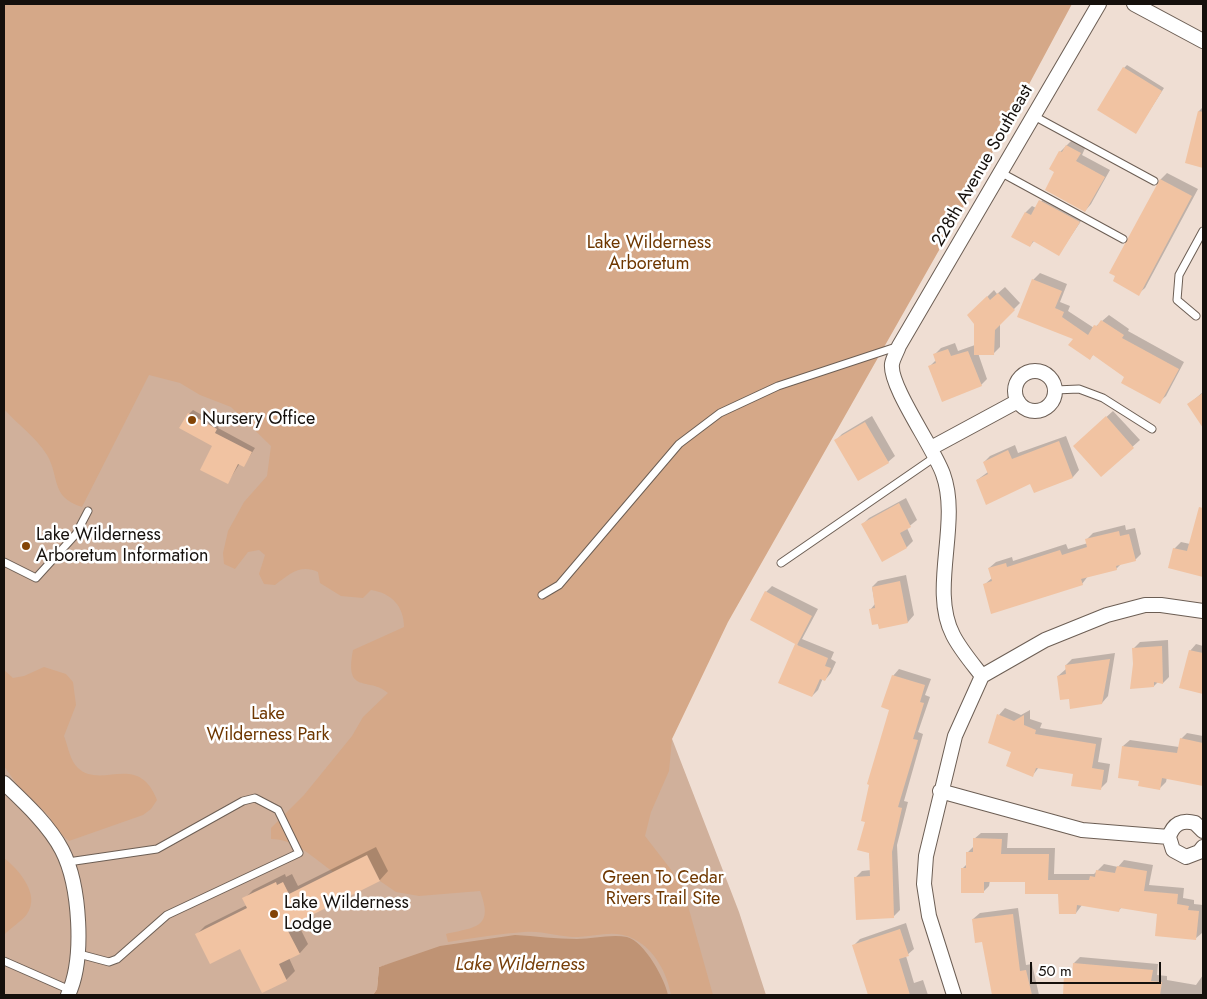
<!DOCTYPE html>
<style>
body{margin:0}
#map{position:relative;width:1207px;height:999px;overflow:hidden;background:#efded3;font-family:Jost,sans-serif}
canvas{display:block}
.frame{position:absolute;inset:0;border:5px solid #15100c;pointer-events:none}
.scale{position:absolute;left:1030px;top:962px;width:131px;height:22px;box-sizing:border-box;border:2px solid #15100c;border-top:0;padding-left:6px;font-size:15px;line-height:18px;white-space:nowrap;color:#15100c;-webkit-text-stroke:4px #fff;paint-order:stroke}
</style>
<div id="map">
<canvas width="1207" height="999"></canvas>
<div class="frame"></div>
<div class="scale">50 m</div>
</div>
<script>
const g = document.querySelector('canvas').getContext('2d');
g.lineJoin = 'round';
function paint(path, color) { g.fillStyle = color; g.fill(path, 'evenodd'); }
function stroke(path, color, width, dash) { g.strokeStyle = color; g.lineWidth = width; g.lineCap = dash ? 'butt' : 'round'; g.setLineDash(dash || []); g.stroke(path); }
function drawText(font, color, halo, rows, align = 'center') {
  g.font = font + ' Jost,sans-serif'; g.lineWidth = 5; g.setLineDash([]); g.textBaseline = 'middle'; g.strokeStyle = halo; g.fillStyle = color; for (const [text, x, y, turn = 0] of rows) {
    g.save(); g.translate(x, y); g.rotate((+turn || 0) * Math.PI / 180); g.textAlign = isNaN(turn) ? turn : align; if (halo) g.strokeText(text, 0, 0); g.fillText(text, 0, 0); g.restore();
  }
}
paint(new Path2D(`
 M4,102L669,731L739,912L766,995H646L393,963L379,967L377,989L373,995H4Z`), '#d0b09b');
paint(new Path2D(`
 M4,4H1072L959,215L728,622L672,739L669,771L651,812L645,836L672,871L683,888L713,995H671C667,973 655,950 634,939C616,929 597,936 578,937C560,937 540,930 524,932C499,934 473,938 448,942L446,934C476,927 494,928 480,891L419,896L396,892L380,881L367,855L333,872C314,858 295,839 271,839V828L304,795L352,736L363,717L388,693C369,676 344,696 353,650L404,627C404,607 392,593 371,590L363,598L341,596L320,583L318,572C300,564 290,574 275,585L264,584L259,574L265,555L259,550L248,552L235,569L224,564L223,553L228,531L244,502L267,476L271,446L231,407L200,395L180,383L149,375L82,507C50,497 60,477 47,455C36,437 18,425 4,409Z
 M44,667L66,674L73,682L76,705L64,736C68,746 70,761 78,768C102,790 138,751 157,800L151,809L143,815L69,841L53,827L50,817L18,786L4,766V670L13,678L24,676Z
 M4,858C18,869 41,894 27,914C21,922 10,928 4,935Z`), '#d5a888');
paint(new Path2D(`
 M515,935C535,936 556,939 577,939C592,939 611,934 627,937C644,941 665,979 668,995H373L377,989L379,967L440,946Z`), '#bf9374');
paint(new Path2D(`
 M1127,65L1164,88L1136,132L1124,68Z
 M1202,108L1203,109V166L1187,162L1199,111Z
 M1073,139L1086,146L1082,155L1110,170L1091,204L1085,211L1056,171L1060,152Z
 M1167,173L1198,189L1145,288L1138,294L1111,272L1161,179Z
 M1047,194L1085,215L1059,254L1034,241L1030,246L1013,236L1026,212L1032,206L1036,208Z
 M1040,273L1067,284L1060,302L1070,306L1068,311L1094,328L1109,315L1129,329L1128,331L1184,362L1166,396L1159,402L1094,354L1090,358L1033,280Z
 M1005,287L1020,303L1000,323V347L993,354L978,353L987,379L981,385L930,366L936,360L934,355L941,348L955,343L958,351L975,345V324L969,315L994,290L997,294Z
 M1203,392V426L1189,404Z
 M193,410L220,425L218,428L255,448L244,465L240,463L228,482L213,446L189,414Z
 M1113,411L1140,440L1101,475L1081,440Z
 M872,416L895,456L888,462L836,440L842,434Z
 M1066,436L1079,470L1073,477L1034,491L1031,483L977,480L988,472L984,462L990,456L1015,445L1018,453Z
 M906,498L917,520L907,528L913,541L907,547L882,560L863,524L869,518Z
 M1125,525L1126,530L1135,528L1141,554L1135,560L1122,563L1116,569L1088,576L1082,584L984,585L992,578L989,568L996,562L1012,557L1013,561L1066,544L1068,549L1088,543L1087,539L1093,533Z
 M1200,526L1203,527V575L1169,567L1174,549L1181,542L1190,544Z
 M906,575L914,615L908,622L880,628L870,610L875,604L872,587L878,581Z
 M772,586L818,609L802,639L834,652L831,659L836,662L831,673L825,680L823,678L818,690L812,696L797,644L766,592Z
 M1168,640L1169,677L1163,683L1158,682L1154,686L1134,664V648L1140,642Z
 M1196,644L1203,646V692L1180,687L1190,651Z
 M1115,653L1108,696L1102,703L1070,697L1058,676L1066,669V665L1072,659Z
 M899,669L931,679L925,695L930,697L918,732L923,734L904,801L908,802L897,845L900,910L893,917L856,877L862,871L871,870L866,821L891,709L893,676Z
 M1005,708L1021,715L1030,710V719L1042,723L1040,728L1102,738L1098,762L1110,764L1107,782L1100,789L1074,773L1039,767L1033,775L1013,751L999,715Z
 M1187,733L1203,736V784L1167,777L1166,782L1160,788L1140,780L1123,746L1130,740L1179,747L1181,739Z
 M981,833H1008L1007,848H1055L1054,874H1094L1104,864L1118,867L1124,860L1153,865L1149,885L1184,888L1183,898L1194,900V904L1203,905L1202,933L1195,939L1159,912L1122,907L1118,911L1082,905L1076,913L1059,893L1026,881L990,880L989,886L983,892L963,868L967,864V853L974,846V839Z
 M376,847L388,871L380,880L311,914L298,924L308,944L300,953L289,958L295,971L286,980L262,991L240,947L197,934L205,926L247,905L244,899L253,890L285,874L286,877L292,874L298,886Z
 M1018,908L1026,965L1032,964L1039,995H993L983,941L973,919L980,913Z
 M906,923L914,949L906,956L914,983L923,980L928,995H871L854,945L860,939Z
 M1080,957L1158,964L1157,975L1167,976V980L1196,985L1203,975V995H1064L1065,975L1074,969V963Z`), '#0003');
paint(new Path2D(`
 M1123,67L1162,91L1136,134L1097,110Z
 M1198,111L1203,112V168L1185,163Z
 M1066,145L1081,153L1076,161L1105,177L1085,212L1045,190L1054,172L1049,169L1059,151L1062,152Z
 M1160,179L1192,196L1139,296L1113,281L1115,276L1109,273Z
 M1039,200L1080,222L1059,256L1033,241L1030,247L1011,237L1025,212L1031,215Z
 M1032,279L1062,291L1055,308L1064,312L1062,317L1088,335L1094,325L1097,326L1101,320L1124,335L1122,338L1179,369L1160,404L1121,383L1124,377L1093,355L1090,360L1068,345L1073,339L1017,317Z
 M998,293L1015,310L995,330L994,355H974V324L967,315L987,296L990,300Z
 M948,349L951,356L968,351L982,386L942,402L928,366L936,363L933,354Z
 M1203,393V428L1187,404Z
 M188,413L217,429L215,433L252,452L244,467L238,464L228,484L200,470L212,446L179,428Z
 M1106,416L1134,448L1101,477L1073,446Z
 M865,422L889,463L858,481L834,440Z
 M1059,441L1073,478L1034,493L1030,484L986,505L976,480L988,474L983,462L1008,450L1012,459Z
 M899,503L911,527L900,533L907,548L882,562L861,524Z
 M1199,507L1203,508V577L1168,568L1173,548L1187,551Z
 M1119,531L1120,536L1129,534L1136,561L1116,566L1117,570L1081,579L1083,585L991,614L983,584L992,581L988,568L1006,563L1007,567L1060,550L1062,555L1087,547L1085,539Z
 M900,581L908,623L879,629L878,624L872,625L869,609L875,608L872,587Z
 M765,591L812,616L797,645L828,658L825,666L831,668L825,681L820,679L812,697L778,683L795,644L797,645L750,620Z
 M1162,646L1163,684L1154,682V687L1130,689L1133,664L1132,648Z
 M1189,650L1203,653V694L1179,688Z
 M1110,659L1102,704L1070,709L1069,699L1060,700L1057,676L1066,674L1065,665Z
 M892,675L925,685L920,702L924,703L913,739L918,740L898,807L902,808L892,852L894,918L856,920L854,877L870,876L869,853L857,850L865,822L861,821L869,785L867,784L889,710L881,707Z
 M997,714L1014,721L1024,715V725L1036,730L1035,734L1096,744L1092,768L1104,770L1101,790L1071,786L1073,774L1036,768L1033,777L1006,766L1011,752L988,743Z
 M1180,738L1203,743V786L1162,778L1160,790L1138,786L1139,781L1118,778L1122,746L1177,753Z
 M973,838L1002,839L1001,854H1049L1048,880H1089L1090,876L1095,877L1096,870L1115,873L1117,866L1147,871L1144,891L1178,894L1177,904L1189,906L1188,910L1199,911L1196,940L1155,936L1157,914L1120,908L1119,912L1077,905L1076,914H1059L1058,894H1025V882H984V893H961V868H966V852H973Z
 M367,855L380,881L302,920L303,923L288,931L300,954L279,964L287,981L262,993L240,949L210,964L195,934L247,908L242,898L276,882L277,885L283,882L289,894Z
 M1013,914L1020,971L1026,970L1032,995H992L982,942L975,943L972,919Z
 M900,929L909,956L899,959L910,995H868L852,945Z
 M1073,963L1153,970L1151,981L1162,982L1160,995H1063L1064,975H1072Z`), '#f1c3a2');
const service = new Path2D(`
 M1034,116L1154,181
 M1000,172L1123,239
 M1196,316L1177,300L1179,275L1203,231
 M1055,390L1079,389L1103,398L1152,429
 M4,562L36,578L76,534L88,511
 M781,563L935,457
 M542,595L559,585L679,444L720,413L778,386L899,346
 M68,862L157,849L243,801L255,798L278,810L299,853L167,915L117,959L109,962L79,954
 M4,961L70,990`);
const minor = new Path2D(`
 M1134,4L1203,41
 M1015 391a20 20 0 1 1 40 0a20 20 0 1 1-40 0Z
 M931,448L1018,401
 M982,676C972,663 960,649 953,635C929,589 961,523 943,474C934,448 889,386 892,364C893,358 897,352 899,346L1099,4
 M982,676L1045,640L1107,615L1145,605H1161L1203,611
 M4,783C24,802 49,825 62,850C80,885 85,959 68,995
 M940,791L1082,830L1169,837
 M1203,831L1195,823C1182,819 1173,824 1169,837L1173,850L1186,857L1199,852L1203,847
 M954,995L929,916L924,884L926,856L955,736L982,676`);
stroke(service, '#6c5e54', 9);
stroke(minor, '#6c5e54', 16);
stroke(service, '#fff', 7);
stroke(minor, '#fff', 14);
for (const [x, y, r, color] of [
 [192,420,5,"#834406"],
 [26,546,5,"#834406"],
 [274,914,5,"#834406"]
]) { const dot = new Path2D(); dot.arc(x, y, r, 0, 2 * Math.PI); g.fillStyle = color; g.fill(dot); stroke(dot, '#fff', 2); }
drawText('18px', '#15100c', '#fff', [
 ["228th Avenue Southeast",983,166,-60]
]);
drawText('18px', '#6e3700', '#fff', [
 ["Lake Wilderness",649,244],
 ["Arboretum",649,265],
 ["Lake",268,715],
 ["Wilderness Park",268,736],
 ["Green To Cedar",663,879],
 ["Rivers Trail Site",663,900]
]);
drawText('18px', '#15100c', '#fff', [
 ["Nursery Office",202,420],
 ["Lake Wilderness",36,536],
 ["Arboretum Information",36,557],
 ["Lake Wilderness",284,904],
 ["Lodge",284,925]
], 'left');
drawText('italic 19px', '#763e08', '#fff', [
 ["Lake Wilderness",520,965]
]);
</script>
